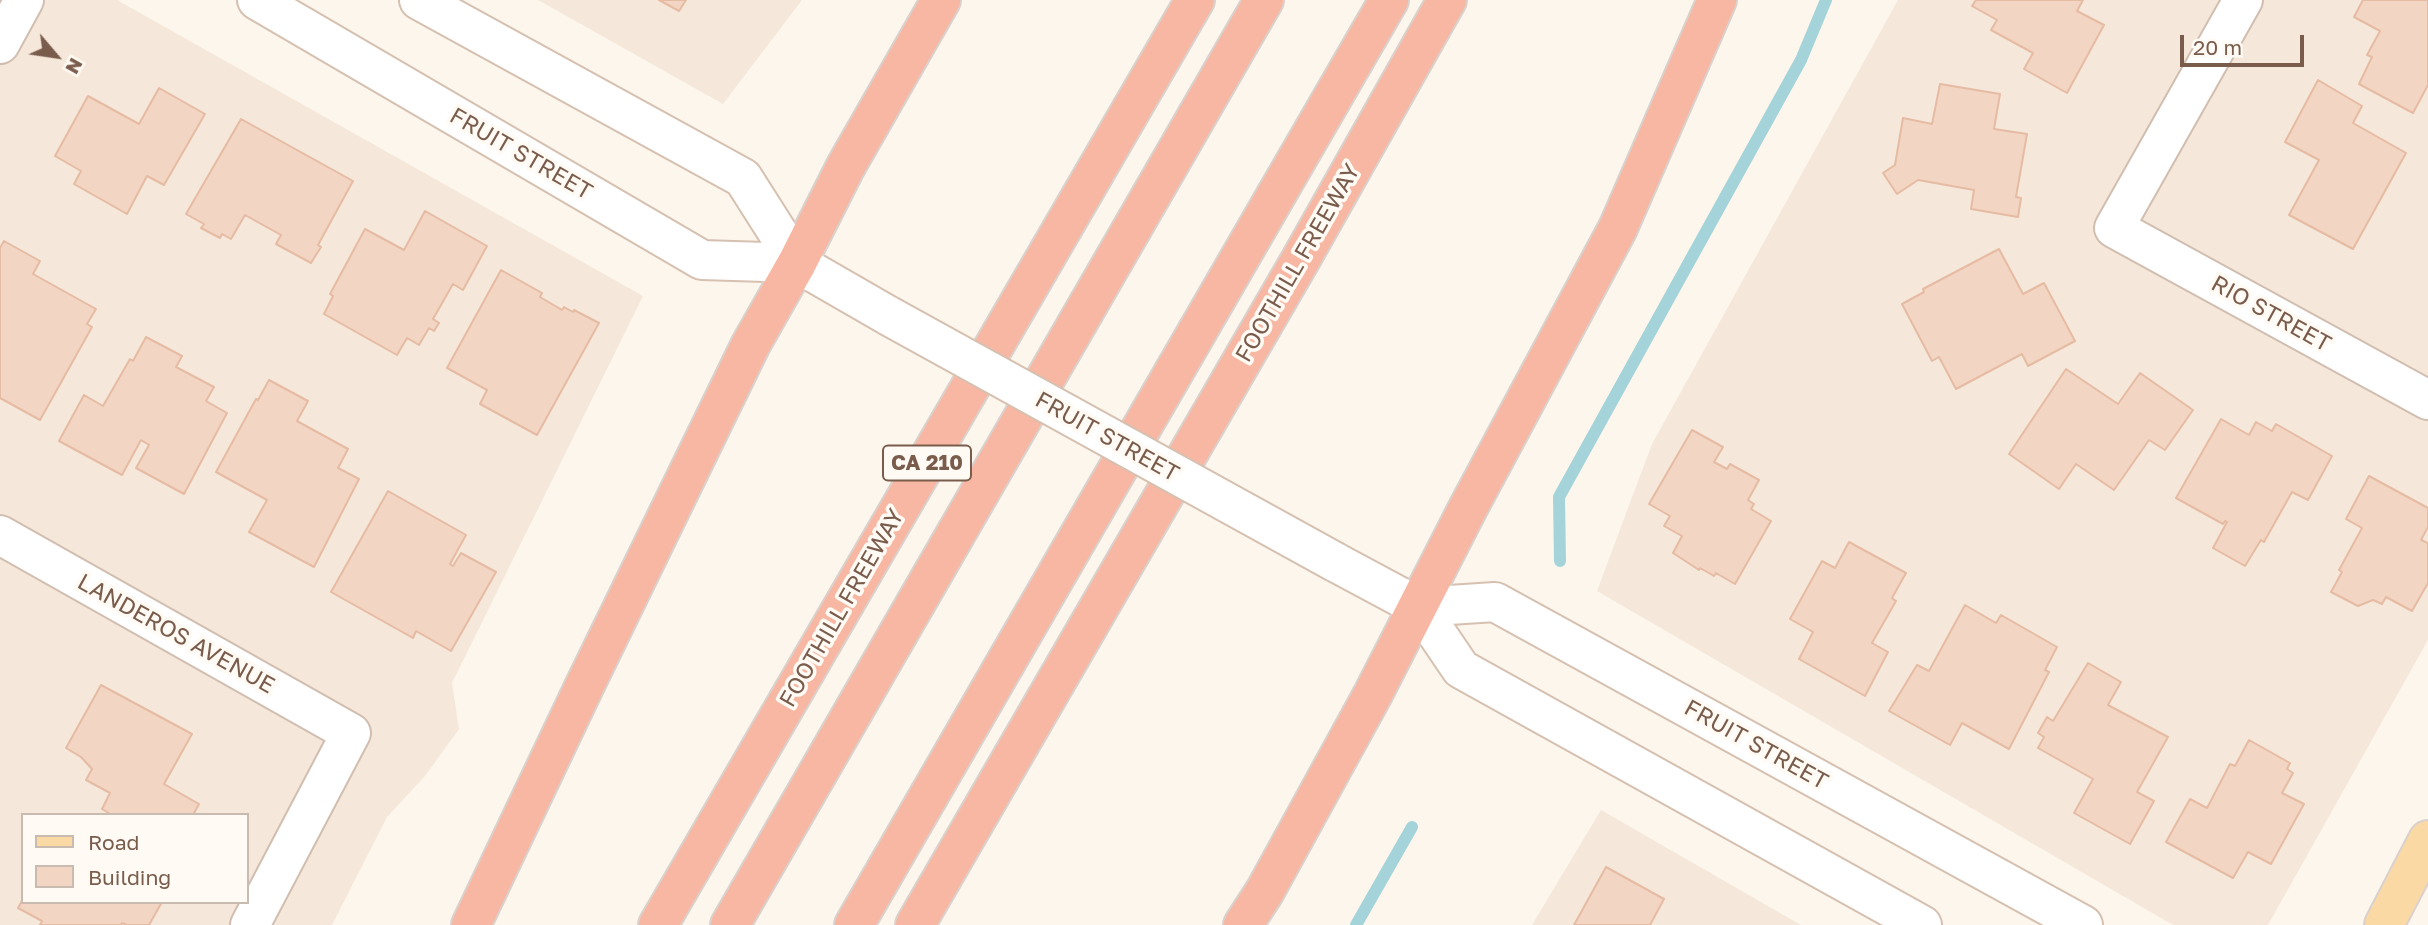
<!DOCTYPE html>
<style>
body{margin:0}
#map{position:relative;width:2428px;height:925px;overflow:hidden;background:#fdf6ec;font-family:"Golos Text",sans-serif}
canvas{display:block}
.legend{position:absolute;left:21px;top:813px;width:228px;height:91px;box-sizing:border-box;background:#fffaf3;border:2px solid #cabbb1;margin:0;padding:9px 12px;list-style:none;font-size:21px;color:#7a5c4d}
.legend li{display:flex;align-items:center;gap:14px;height:35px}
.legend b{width:35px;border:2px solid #cabbb1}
.north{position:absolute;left:21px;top:21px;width:70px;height:70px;-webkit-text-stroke:5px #fffaf3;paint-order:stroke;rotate:119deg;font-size:19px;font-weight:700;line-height:28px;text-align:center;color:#7a5c4d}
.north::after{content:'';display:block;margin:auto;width:24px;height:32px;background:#7a5c4d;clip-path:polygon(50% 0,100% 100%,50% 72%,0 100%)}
.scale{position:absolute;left:2180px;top:35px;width:124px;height:32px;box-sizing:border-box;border:4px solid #7a5c4d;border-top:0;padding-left:9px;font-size:21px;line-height:24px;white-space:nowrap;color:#7a5c4d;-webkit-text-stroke:5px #fffaf3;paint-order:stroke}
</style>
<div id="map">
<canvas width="2428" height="925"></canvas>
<ul class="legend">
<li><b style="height:9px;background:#fbd9a5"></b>Road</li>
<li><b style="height:19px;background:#f3d5c3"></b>Building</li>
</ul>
<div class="north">N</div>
<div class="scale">20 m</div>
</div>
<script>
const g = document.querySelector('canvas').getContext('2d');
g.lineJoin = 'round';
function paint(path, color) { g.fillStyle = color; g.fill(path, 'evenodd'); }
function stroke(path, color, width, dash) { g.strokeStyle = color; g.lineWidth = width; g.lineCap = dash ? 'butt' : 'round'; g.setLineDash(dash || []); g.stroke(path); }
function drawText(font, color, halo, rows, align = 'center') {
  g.font = font + ' "Golos Text",sans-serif'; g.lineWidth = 7; g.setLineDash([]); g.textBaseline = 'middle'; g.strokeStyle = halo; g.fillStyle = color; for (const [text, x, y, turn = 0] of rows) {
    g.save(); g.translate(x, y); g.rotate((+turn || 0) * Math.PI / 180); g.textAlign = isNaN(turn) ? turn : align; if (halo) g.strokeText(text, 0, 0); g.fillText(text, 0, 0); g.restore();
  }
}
paint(new Path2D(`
 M0,0H117L643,296L452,683L459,729L425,776L387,817L332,925H0ZM23,815H247V902H23Z
 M538,0H802L723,104Z
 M1898,0H2428V640L2268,925H2173L1597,591L1652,444Z
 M1601,810L1801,925H1532Z`), '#f5e8da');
stroke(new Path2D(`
 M1560,561L1559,497L1801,60L1826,0
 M1356,925L1412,827`), '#a5d3da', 12);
const building = new Path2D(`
 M659,0H686L679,11Z
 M1976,0H2083L2077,11L2104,25L2067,93L2024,69L2033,53L1991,30L1997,20L1972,6Z
 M2363,0H2428V85L2413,113L2359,84L2372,57L2367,55L2380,31L2354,17Z
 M2318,80L2362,106L2353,123L2406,153L2353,249L2289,215L2319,160L2285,142Z
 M1940,84L2000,94L1994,129L2027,134L2016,197L2021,198L2018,217L1971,209L1974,190L1918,180L1897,194L1883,173L1895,165L1903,118L1932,124Z
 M159,88L205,114L164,185L147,176L127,214L74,184L81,171L55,156L88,96L139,124Z
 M241,119L353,181L318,245L321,247L311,263L276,244L281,235L245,215L231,239L222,234L220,238L201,228L204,224L186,214Z
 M425,211L487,246L463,290L453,284L433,319L439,323L434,331L429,328L419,345L407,338L397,355L324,314L333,296L330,294L365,229L404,250Z
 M4,241L40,261L33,274L96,309L87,324L92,327L40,420L0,398V248Z
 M1999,249L2023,294L2044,283L2075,341L2028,366L2022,354L1956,389L1939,357L1932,361L1902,304L1924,292L1923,289Z
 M501,270L542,293L540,297L562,310L564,307L573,312L574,310L599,323L537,435L480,404L487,390L447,368Z
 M146,337L182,356L176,367L214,387L206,401L227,413L184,494L136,468L149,445L141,440L122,475L59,441L84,395L103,406L130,359L133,361Z
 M2066,369L2118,404L2140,373L2193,410L2165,450L2149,440L2114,490L2076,464L2059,489L2009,454Z
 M269,380L308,401L297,421L348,449L338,468L359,479L314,567L249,532L267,500L216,472L256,399L258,400Z
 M2221,419L2249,435L2256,422L2272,431L2276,424L2332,456L2308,500L2292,492L2264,542L2261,540L2245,566L2213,548L2227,522L2225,521L2223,524L2176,498Z
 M1692,430L1723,447L1714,462L1727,469L1730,464L1759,480L1748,500L1754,504L1751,509L1771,521L1735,584L1716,573L1714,576L1700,568L1699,570L1673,553L1682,536L1664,526L1670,516L1649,504Z
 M2369,476L2428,508V527L2421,540L2428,543V583L2412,611L2386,597L2382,604L2373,600L2358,606L2331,592L2342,572L2339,570L2362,528L2346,519Z
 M388,491L466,535L450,564L453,566L461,553L496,572L451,651L416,631L413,638L331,592Z
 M1849,542L1906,573L1892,598L1896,601L1872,643L1888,652L1865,696L1799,659L1813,632L1790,619L1822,561L1835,568Z
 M1965,605L1996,623L2001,615L2057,647L2045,670L2049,672L2009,749L1962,723L1950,745L1889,711L1917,665L1929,671Z
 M2088,663L2121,682L2108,705L2168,737L2137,792L2154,801L2130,844L2074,813L2093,779L2038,748L2044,737L2038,733L2047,717L2053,721Z
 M101,685L192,734L164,784L199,804L193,815H112L102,809L110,793L86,780L92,769L81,757L66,748Z
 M2249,740L2290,763L2287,769L2293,773L2282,793L2304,804L2271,864L2248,852L2233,878L2166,842L2190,799L2207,808L2230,764L2235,766Z
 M1606,867L1664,899L1650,925H1574Z
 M23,899V902H162L149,925H127L122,923L121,925H40L42,921L18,908Z`);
paint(building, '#f3d5c3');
stroke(building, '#e6bba3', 2);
const street = new Path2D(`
 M2243,0L2114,228L2428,400
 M0,44L24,0
 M0,535L351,733L250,925`);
const secondary = new Path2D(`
 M257,0L702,260L797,263
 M419,0L743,178L797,263L889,316
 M1335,562L1419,607L1461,669L1922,925
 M1419,607L1495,602L2083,925`);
const primary = new Path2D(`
 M2384,925L2428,840`);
const highway = new Path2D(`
 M471,925L584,687L751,344L797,263L846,166L941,0
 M658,925L1195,0
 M730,925L1264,0
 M854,925L1389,0
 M915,925L1301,259L1447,0
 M1243,925L1265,891L1373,694L1468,508L1618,228L1717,0`);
stroke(street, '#d1beb0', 42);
stroke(secondary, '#d6c0b0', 42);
stroke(primary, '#dad1cd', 42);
stroke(highway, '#dad1cd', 42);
stroke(street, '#fff', 38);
stroke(secondary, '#fff', 38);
stroke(primary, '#fbd9a5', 38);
stroke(highway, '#f7b7a3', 38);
const secondaryBridge = new Path2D(`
 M889,316L1335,562`);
stroke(secondaryBridge, '#d6c0b0', 42, []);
stroke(secondaryBridge, '#fff', 38);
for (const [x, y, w] of [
 [927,463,88]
]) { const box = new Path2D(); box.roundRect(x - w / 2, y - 17.5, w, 35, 5); g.fillStyle = '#fffaf3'; g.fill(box); stroke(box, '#7a5c4d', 2); }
drawText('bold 21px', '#7a5c4d', null, [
 ["CA 210",927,463]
]);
drawText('23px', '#7a5c4d', '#fffaf3', [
 ["FRUIT STREET",521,154,30],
 ["FOOTHILL FREEWAY",1298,263,-60],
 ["RIO STREET",2271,314,29],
 ["FRUIT STREET",1107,437,29],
 ["FOOTHILL FREEWAY",842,608,-60],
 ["LANDEROS AVENUE",176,634,29],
 ["FRUIT STREET",1756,745,29]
]);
</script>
